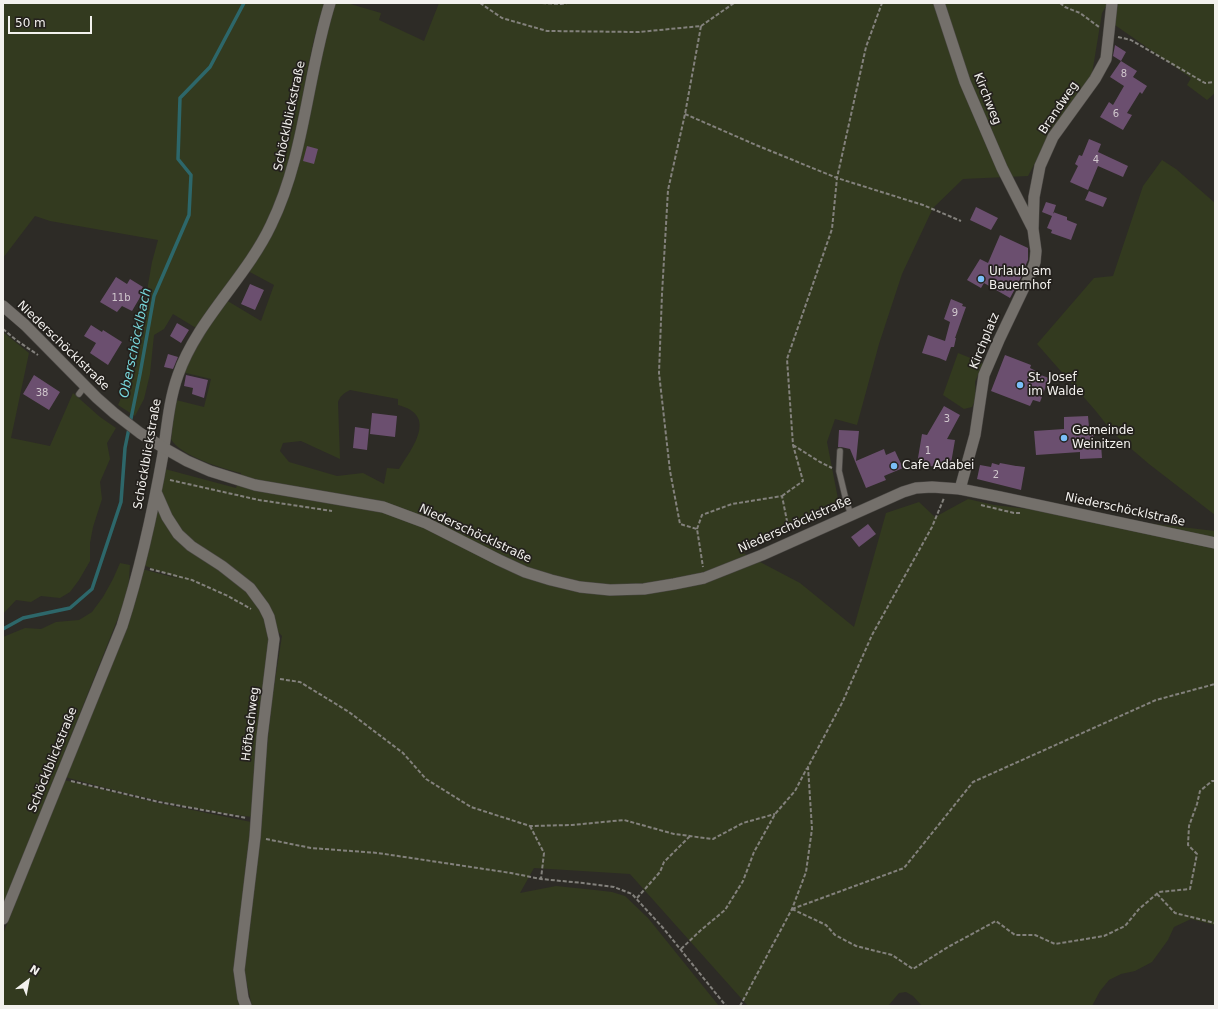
<!DOCTYPE html>
<meta charset="utf-8">
<style>
body{margin:0}
#map{position:relative;width:1218px;height:1009px;overflow:hidden;background:#2d2b26;font-family:"DejaVu Sans",sans-serif}
canvas{display:block}
.frame{position:absolute;inset:0;border:4px solid #f3f1ee;pointer-events:none}
.north{position:absolute;left:8px;top:961px;width:40px;height:40px;-webkit-text-stroke:3px #24211d;paint-order:stroke;rotate:32deg;font-size:11px;font-weight:700;line-height:16px;text-align:center;color:#f3f1ee}
.north::after{content:'';display:block;margin:auto;width:14px;height:18px;background:#f3f1ee;clip-path:polygon(50% 0,100% 100%,50% 72%,0 100%)}
.scale{position:absolute;left:8px;top:16px;width:84px;height:18px;box-sizing:border-box;border:2px solid #f3f1ee;border-top:0;padding-left:5px;font-size:12px;line-height:14px;white-space:nowrap;color:#f3f1ee;-webkit-text-stroke:3px #24211d;paint-order:stroke}
</style>
<div id="map">
<canvas width="1218" height="1009"></canvas>
<div class="frame"></div>
<div class="north">N</div>
<div class="scale">50 m</div>
</div>
<script>
const g = document.querySelector('canvas').getContext('2d');
g.lineJoin = 'round';
function paint(path, color) { g.fillStyle = color; g.fill(path, 'evenodd'); }
function stroke(path, color, width, dash) { g.strokeStyle = color; g.lineWidth = width; g.lineCap = dash ? 'butt' : 'round'; g.setLineDash(dash || []); g.stroke(path); }
function drawText(font, color, halo, rows, align = 'center') {
  g.font = font + ' "DejaVu Sans",sans-serif'; g.lineWidth = 3.5; g.setLineDash([]); g.textBaseline = 'middle'; g.strokeStyle = halo; g.fillStyle = color; for (const [text, x, y, turn = 0] of rows) {
    g.save(); g.translate(x, y); g.rotate((+turn || 0) * Math.PI / 180); g.textAlign = isNaN(turn) ? turn : align; if (halo) g.strokeText(text, 0, 0); g.fillText(text, 0, 0); g.restore();
  }
}
paint(new Path2D(`
 M3,3H324L314,39L308,67L293,149L279,194L267,223L250,253L196,328L173,314L164,329L154,335L150,374L144,399L135,416L118,405L122,396L137,314L139,308L145,302L152,262L158,240L50,221L35,216L3,258Z
 M333,3H347L381,13L379,20L424,41L439,3H1108L1102,13L1091,80L1050,135L1028,176L963,179L933,208L902,274L879,344L857,425L835,419L827,442L839,504L743,553L800,583L854,627L886,513L919,502L935,517L968,499L994,505L1215,531V925L1191,919L1174,927L1168,940L1152,962L1135,971L1121,974L1109,980L1100,991L1092,1006H922L913,996L906,992L899,993L888,1006H748L630,874L534,868L520,893L556,886L595,890L612,892L625,896L648,918L719,1006H252L244,971L272,699L282,636L269,622L271,637L252,817C189,809 126,794 65,777L142,569L180,579L143,565L165,469L236,488L241,473C223,469 179,455 171,439L176,400L204,407L211,379L182,372L185,363L226,300L261,321L274,285L248,271L274,226ZM350,390L398,399V405C438,415 413,447 399,469L387,468L384,484L363,473L337,476L289,462L280,451L283,443L301,441L340,459L338,402C340,396 344,393 350,390Z
 M1118,3H1215V93L1207,100L1187,85L1191,78L1112,23Z
 M1162,160L1176,169L1215,203V515L1149,464L1114,434L1095,410L1037,344L1094,278L1113,276L1143,186Z
 M3,332L29,353L11,438L50,446L73,393L100,417L116,428L107,443L110,459L100,482L102,499L93,527L90,543V561L79,580L70,592L60,598L41,596L31,602L16,600L3,614Z
 M958,353L983,363L975,382L976,398L972,407L964,409L943,395Z
 M120,563L130,565L128,593L3,906V637L25,628L41,629L56,622L79,620L92,612L103,597L113,579Z
 M64,780L158,803L251,822L245,873L242,1006H3V934Z`), '#333a1f');
stroke(new Path2D(`
 M3,629L23,618L70,608L92,589L121,502L125,448L140,374L154,296L189,215L191,175L178,159L180,98L210,67L244,3`), '#2d676a', 3.5);
paint(new Path2D(`
 M1115,45L1126,52L1121,61L1113,56Z
 M1121,61L1137,71L1133,77L1147,86L1142,94L1140,92L1127,113L1132,115L1123,130L1100,117L1109,102L1113,105L1124,86L1110,77Z
 M1089,139L1101,144L1098,152L1128,166L1123,177L1098,166L1088,190L1070,182L1078,166L1075,164L1079,155L1082,156Z
 M307,146L318,149L314,164L303,161Z
 M1089,191L1107,198L1103,207L1085,200Z
 M1046,202L1056,205L1053,214V212L1067,217V220L1077,224L1071,240L1051,233L1052,230L1047,228L1052,216L1042,212Z
 M976,207L998,218L991,230L970,220Z
 M1000,235L1028,248V260L1023,271L1024,272L1010,298L984,283L981,288L967,280L980,259L988,263Z
 M116,277L127,284L130,279L143,287L140,292L142,294L132,311L122,306L117,312L100,302Z
 M250,284L264,290L255,310L241,304Z
 M951,299L963,304L962,306L966,307L955,338H956L954,347H951L946,361L939,358L942,350L939,358L922,353L928,335L945,341L950,322L944,319Z
 M177,323L189,330L181,343L170,336Z
 M91,325L102,332L103,330L122,342L108,365L90,353L96,343L84,336Z
 M168,354L178,357L173,369L164,367Z
 M1005,355L1031,365L1030,368L1036,371L1035,373L1049,378L1040,402L1033,400L1030,406L991,391Z
 M34,375L60,392L49,410L23,394Z
 M186,375L208,380L204,398L192,394L193,388L184,386Z
 M944,406L960,415L947,439L955,440L950,469L917,464L922,434L927,435Z
 M372,413L397,416L395,437L370,434Z
 M1088,416L1089,427H1093L1094,445L1101,444L1102,458L1080,459V452L1036,455L1034,431L1064,429V417Z
 M355,427L369,429L367,450L353,448Z
 M839,430L859,431L856,461L884,449L886,455L895,451L903,468L884,476L886,480L866,488L850,449L841,447H838Z
 M992,463L999,465L1000,463L1016,466H1017L1025,467L1021,490L977,479L980,465L991,467Z
 M868,524L876,534L859,547L851,537Z`), '#6b4f6f');
const service = new Path2D(`
 M79,394L85,386
 M840,451L839,471L846,500L851,515`);
const minor = new Path2D(`
 M939,3L965,82L1002,168L1033,229
 M960,489L975,435L984,375L999,340L1031,273L1035,262L1036,251L1033,229L1034,197L1040,166L1053,137L1095,79L1106,59L1112,3
 M156,492L167,517L178,534L191,546L222,566L250,588L264,607L269,617L274,639L262,737L255,837L239,970L243,998L246,1006
 M3,919L122,626C140,570 153,511 163,454C167,427 169,400 178,375C197,320 246,278 271,225C305,155 307,76 330,3`);
const secondary = new Path2D(`
 M3,306L25,325L97,398L114,413L140,433L164,448L187,461L210,471L255,485L383,507L426,523L499,560L525,572L551,580L580,587L610,590L644,589L674,584L704,578L762,555L903,492L916,488L932,487L960,489L1000,497L1215,543`);
stroke(service, '#4b4845', 7);
stroke(minor, '#4b4845', 12);
stroke(secondary, '#4b4845', 12);
stroke(new Path2D(`
 M480,3L502,18L547,31L639,32L701,26L685,114L668,190L662,294L659,373L670,471L680,524L697,529L703,567
 M542,3L561,4L567,3
 M1060,3L1065,7L1080,13L1099,27
 M701,26L734,3
 M1118,37L1131,40L1205,83L1215,82
 M685,114L756,145L837,178L923,205L961,221
 M3,329L16,340L38,355
 M793,445L820,462L832,468
 M144,448L149,465
 M170,480L259,500L332,511
 M782,496L803,481L793,445L787,359L832,229L837,178L866,47L882,3
 M981,505L1014,513H1020
 M697,529L702,515L732,504L782,496L789,531
 M150,569L192,580L228,596L251,609
 M280,679L300,682L349,712L403,753L426,779L471,807L530,826L572,825L624,820L674,834L713,839L743,823L775,814
 M71,781L159,802L247,818
 M530,826L544,853L541,879
 M266,839L311,848L378,853L511,873L541,879L583,883L614,887L632,894L664,929L726,1006
 M1157,894L1175,913L1215,923
 M637,898L660,872L664,862L690,836
 M792,909L826,925L835,935L856,946L892,955L913,969L948,947L996,921L1015,935H1035L1055,944L1104,936L1125,926L1139,909L1159,892L1190,889L1197,854L1188,845L1189,826L1197,804L1200,791L1212,781H1215
 M792,909L904,868L973,782L1156,700L1215,684
 M681,949L701,930L725,910L743,881L754,852L775,814L795,791L807,768
 M740,1006L792,909L806,872L812,829L808,767L843,701L872,635L932,527L944,498`), '#83817c', 2, [4, 2]);
stroke(service, '#74706b', 5.5);
stroke(minor, '#74706b', 11);
stroke(secondary, '#74706b', 11);
for (const [x, y, r, color] of [
 [981,279,4,"#7abef8"],
 [1020,385,4,"#7abef8"],
 [1064,438,4,"#7abef8"],
 [894,466,4,"#7abef8"]
]) { const dot = new Path2D(); dot.arc(x, y, r, 0, 2 * Math.PI); g.fillStyle = color; g.fill(dot); stroke(dot, '#24211d', 1.5); }
drawText('10px', '#d1c8ce', null, [
 ["8",1124,74],
 ["6",1116,114],
 ["4",1096,160],
 ["11b",121,298],
 ["9",955,313],
 ["38",42,393],
 ["3",947,419],
 ["1",928,451],
 ["2",996,475]
]);
drawText('12px', '#f3f1ee', '#24211d', [
 ["Kirchweg",987,99,68],
 ["Brandweg",1059,108,-56],
 ["Schöcklblickstraße",290,116,-78],
 ["Kirchplatz",985,341,-68],
 ["Niederschöcklstraße",63,346,44],
 ["Schöcklblickstraße",148,454,-80],
 ["Niederschöcklstraße",1125,510,12],
 ["Niederschöcklstraße",795,525,-24],
 ["Niederschöcklstraße",475,534,25],
 ["Höfbachweg",251,724,-83],
 ["Schöcklblickstraße",53,760,-68]
]);
drawText('12px', '#f3f1ee', '#24211d', [
 ["Urlaub am",989,272],
 ["Bauernhof",989,286],
 ["St. Josef",1028,378],
 ["im Walde",1028,392],
 ["Gemeinde",1072,431],
 ["Weinitzen",1072,445],
 ["Cafe Adabei",902,466]
], 'left');
drawText('italic 13px', '#78d8dc', '#24211d', [
 ["Oberschöcklbach",136,343,-78]
]);
</script>
